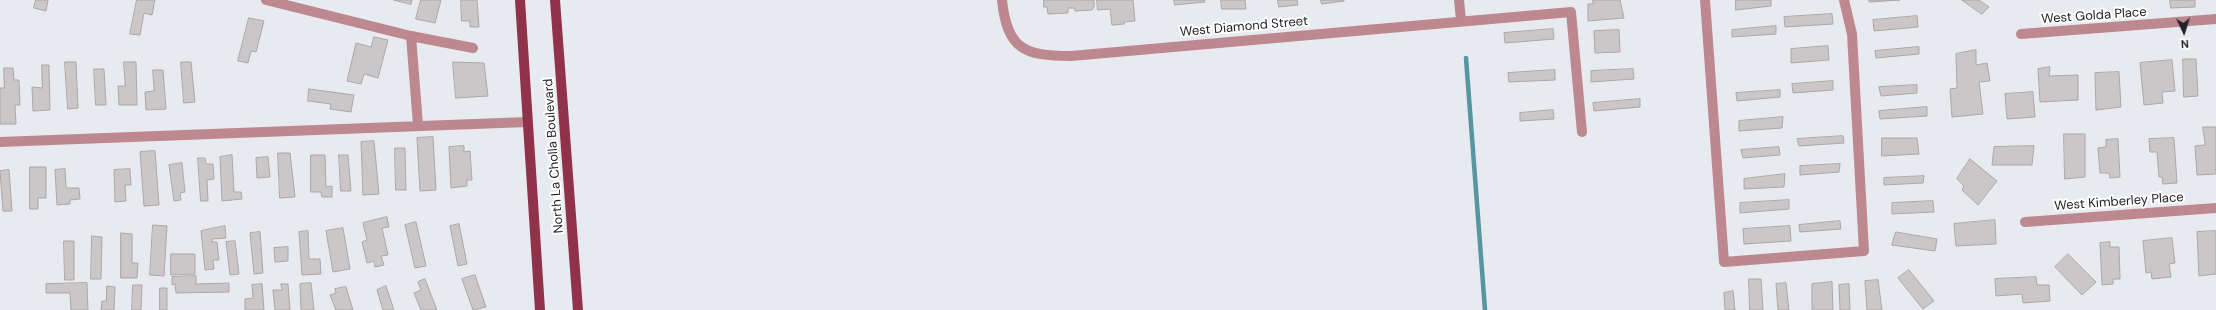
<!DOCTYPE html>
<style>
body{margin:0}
#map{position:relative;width:2216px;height:310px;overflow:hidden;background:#e7eaee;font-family:"DM Sans",sans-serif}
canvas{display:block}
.north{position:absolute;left:2164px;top:12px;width:40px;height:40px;-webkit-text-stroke:3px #fff;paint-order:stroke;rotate:176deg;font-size:11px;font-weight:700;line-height:16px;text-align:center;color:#222325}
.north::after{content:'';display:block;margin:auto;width:14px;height:18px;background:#222325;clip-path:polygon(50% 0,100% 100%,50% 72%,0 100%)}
</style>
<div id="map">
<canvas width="2216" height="310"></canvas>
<div class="north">N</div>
</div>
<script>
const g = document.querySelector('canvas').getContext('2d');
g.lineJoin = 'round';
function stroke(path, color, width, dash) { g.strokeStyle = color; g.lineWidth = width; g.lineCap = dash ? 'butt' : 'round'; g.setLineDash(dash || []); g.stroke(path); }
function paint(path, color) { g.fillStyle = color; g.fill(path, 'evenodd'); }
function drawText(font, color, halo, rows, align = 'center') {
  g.font = font + ' "DM Sans",sans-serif'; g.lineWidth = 4; g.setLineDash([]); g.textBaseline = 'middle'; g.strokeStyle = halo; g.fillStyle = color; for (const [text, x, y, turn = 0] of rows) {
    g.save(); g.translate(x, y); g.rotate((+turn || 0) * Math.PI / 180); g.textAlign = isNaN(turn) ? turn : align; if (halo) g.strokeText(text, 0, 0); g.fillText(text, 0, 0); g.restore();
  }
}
stroke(new Path2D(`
 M1466,58L1485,310`), '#5696a2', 4.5);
const building = new Path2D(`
 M36,0H48L46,11L34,8Z
 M137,0H155L152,15L144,13L140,35L130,34Z
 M394,0H412L411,4Z
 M421,0H441L435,23L416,19Z
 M461,0H477L479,27H470V21H462Z
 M1044,0H1094V7L1092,10L1075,11L1074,8H1068V13L1048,14L1047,7H1044Z
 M1097,0H1133L1135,21L1124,22V24L1112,25L1110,9L1098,10Z
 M1174,0H1205V2L1175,5Z
 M1221,0H1245L1246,9H1222Z
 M1278,0H1297L1298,5L1279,7Z
 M1321,0H1344V1L1322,4Z
 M1593,0H1620L1624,18L1588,21V4H1593Z
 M1736,0H1771V6L1736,10Z
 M1869,0H1900L1870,2Z
 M1962,0H1979L1989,7L1982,14Z
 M2170,0H2195V7L2171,8Z
 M1832,14L1833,24L1785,27L1784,17Z
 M1917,16L1918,27L1874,31L1873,20Z
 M249,18L264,21L256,52L251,51L248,63L238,61Z
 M1776,26V34L1732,37V30Z
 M1553,29L1554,39L1505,43L1504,33Z
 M1619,30L1620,52L1595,53L1594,31Z
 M374,37L388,40L378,78L364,74L361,84L347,81L356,43L371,47Z
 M1828,46L1829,60L1791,63V49Z
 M1919,47V54L1876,58L1875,51Z
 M1976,50V65L1987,63L1990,81L1979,82L1983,114L1952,117L1950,89L1957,88L1956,54Z
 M2183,59H2196L2198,96L2184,97Z
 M2172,60L2175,91L2162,92L2163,103L2144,105L2140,63Z
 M65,62H76L78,108L68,109Z
 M124,62H136L137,105H119L118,86H125Z
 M181,62H191L195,102L184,103Z
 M453,62L484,63L488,96L456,98Z
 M42,65H49L50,110L33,111L32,87L42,88Z
 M2050,67L2049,76L2078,75V100L2040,102L2038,69Z
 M4,68H13L14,80H19L20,105H15L16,124H0V88H4Z
 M94,69H104L106,105H96Z
 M1633,69L1634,79L1591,82V71Z
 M153,70H163L166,109L146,110L145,92L154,91Z
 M1555,70V80L1509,82L1508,73Z
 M2119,72L2121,107L2096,110L2095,73Z
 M1833,81V90L1793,93L1792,84Z
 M1917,85V93L1881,96L1879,87Z
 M309,89L354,95L351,112L330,109L331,104L308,101Z
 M1780,90V97L1737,101L1736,93Z
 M2033,92L2035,117L2007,119L2005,94Z
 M1640,99V107L1594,111L1593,103Z
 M1927,107V116L1880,119L1879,111Z
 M1553,110L1554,119L1520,121V113Z
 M1783,117L1782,128L1739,131V121Z
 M2203,127H2216V174L2197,175L2195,146L2205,145Z
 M2064,134H2085V177L2065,179Z
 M1843,136L1844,143L1799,146L1797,139Z
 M433,137L436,190L420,191L417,138Z
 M1882,138H1917L1919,154L1882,156Z
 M2174,138L2177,183L2163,184L2162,177H2159L2157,152H2150L2149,139Z
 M2118,139L2120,177L2110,178L2109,173H2100L2098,148L2106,147V140Z
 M374,141L379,194L363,195L361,142Z
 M464,146V152L470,151L472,180H467V186L451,188L449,147Z
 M2034,146L2032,165H1992L1994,147Z
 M1779,147L1780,155L1743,158L1741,150Z
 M395,148H405L406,190H396Z
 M155,151L159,205L144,206L140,152Z
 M278,153H290L295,197L280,198Z
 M232,155L234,192H241L242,199L222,201L220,157Z
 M311,155H325L326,187L332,186V197H322L321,192H311Z
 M339,155H348L351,191H341Z
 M268,157L270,177L257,178L256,158Z
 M198,158H205L206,164H213L214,179L207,180L208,201H201Z
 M1970,159L1997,181L1978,205L1962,190L1964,186L1957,179Z
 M182,163L185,192L180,193L181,200L174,201L169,165Z
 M1840,164L1839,172L1800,175V166Z
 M30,167H46V198H38V209H30Z
 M65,169L66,188H79L80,199L70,200V204L57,205L55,170Z
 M130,169L131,185H125L126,201L115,202L114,170Z
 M9,170L12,211H3L0,171Z
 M1785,174L1784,187L1744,189V179Z
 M1924,176L1923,183L1884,185V178Z
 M1789,200V209L1740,213V203Z
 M1933,201L1934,212L1892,214V203Z
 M387,217L389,227L382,228L388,255L381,256L384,265L375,267L374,261L367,263L362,242L367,240L363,223Z
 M1995,220L1996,244L1956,246L1954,224Z
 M1840,221L1841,229L1800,232L1799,225Z
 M416,222L426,266L415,268L405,225Z
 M459,224L467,264L458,266L450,226Z
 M153,225L167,226L164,276L150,275Z
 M225,226L226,238L212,239V242H217L219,260H213L214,269L205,270L201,231Z
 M1790,226L1791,241L1744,244L1743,229Z
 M343,228L350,269L333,272L326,231Z
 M308,231L309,259H320L321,274L302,275L299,232Z
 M2216,231V274L2199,276L2197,232Z
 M260,232L263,273L254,274L250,233Z
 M1896,232L1937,239L1935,251L1892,245Z
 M121,233L132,234V263H138L137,278H121Z
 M92,236L102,237L101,279H91Z
 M2172,238L2175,263L2169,264L2171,277L2152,279L2151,272L2146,273L2143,241Z
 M64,241H74V280H65Z
 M235,241L239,274L230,275L226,242Z
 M2110,242V247H2119L2120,279H2113V284L2102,285L2100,243Z
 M288,247V261L275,262L274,248Z
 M171,254H195V274L171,275Z
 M2068,254L2096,282L2082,295L2055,267Z
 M1909,270L1934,301L1923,309L1898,278Z
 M475,275L486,307L473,310L462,279Z
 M196,276V284L229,283V292L176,293L175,284L172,285V277Z
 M2036,277L2037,285H2049L2050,301L2023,303L2022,294L1996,296L1995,279Z
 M425,279L437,310H421L414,293L421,290L418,282Z
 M1749,279H1761L1763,310H1750Z
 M1878,280L1882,310H1867L1865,281Z
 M1832,282L1833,310H1812V284Z
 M87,283L88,310H71L70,293H46V284Z
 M311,283L314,310H301L300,284Z
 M1786,283L1789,310H1778L1776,284Z
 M262,284L264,310H245V299L253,298L252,285Z
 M281,284H288L290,310H275L273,290H282Z
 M1849,284L1850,310H1840L1839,285Z
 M133,285H142L141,310H132Z
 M107,286L115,287L114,310H101L102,301H106Z
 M386,286L394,310H383L377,290Z
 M346,287L353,310H336L330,295L336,293L335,289Z
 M160,288H167V310H160Z
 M1733,291L1735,310H1725L1724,293Z`);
paint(building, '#cbc6c7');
stroke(building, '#aca7a8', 1);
stroke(new Path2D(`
 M266,0L411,36L473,48
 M1002,0C1007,49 1024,56 1071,56L1571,12L1582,132
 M1459,0L1461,20
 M1705,0L1724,262L1864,251L1852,34L1844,0
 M2021,34L2216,19
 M411,36L418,125
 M0,142L527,122
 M2025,222L2216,208`), '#be8891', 10);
stroke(new Path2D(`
 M520,0L540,310
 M555,0L578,310`), '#8f324a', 10);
drawText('13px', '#222325', '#fff', [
 ["West Golda Place",2094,16,-4],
 ["West Diamond Street",1244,27,-5],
 ["North La Cholla Boulevard",554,156,-94],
 ["West Kimberley Place",2119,202,-4]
]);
</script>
